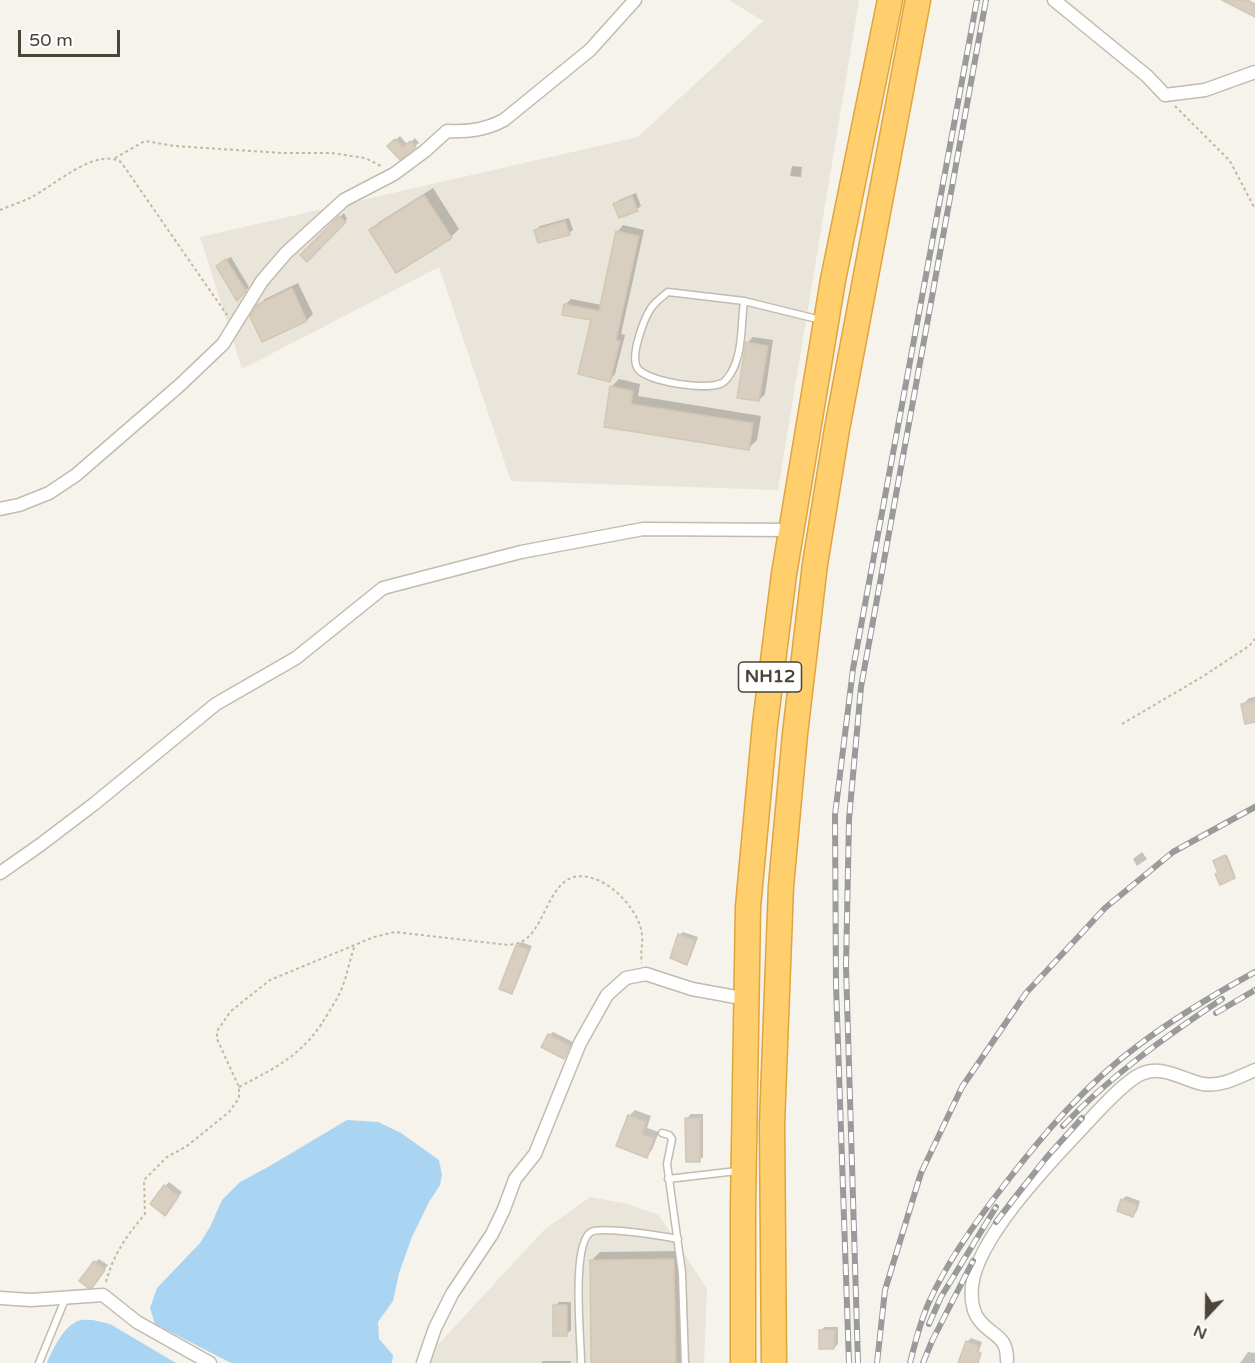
<!DOCTYPE html>
<style>
body{margin:0}
#map{position:relative;width:1255px;height:1363px;overflow:hidden;background:#f6f3ec;font-family:"Varela Round",sans-serif}
canvas{display:block}
.north{position:absolute;left:1177px;top:1285px;width:60px;height:60px;-webkit-text-stroke:4px #fff;paint-order:stroke;rotate:202deg;font-size:16px;font-weight:700;line-height:24px;text-align:center;color:#4b4439}
.north::after{content:'';display:block;margin:auto;width:21px;height:27px;background:#4b4439;clip-path:polygon(50% 0,100% 100%,50% 72%,0 100%)}
.scale{position:absolute;left:18px;top:30px;width:102px;height:27px;box-sizing:border-box;border:3px solid #4b4439;border-top:0;padding-left:8px;font-size:18px;line-height:21px;white-space:nowrap;color:#4b4439;-webkit-text-stroke:4px #fff;paint-order:stroke}
</style>
<div id="map">
<canvas width="1255" height="1363"></canvas>
<div class="north">N</div>
<div class="scale">50 m</div>
</div>
<script>
const g = document.querySelector('canvas').getContext('2d');
g.lineJoin = 'round';
function paint(path, color) { g.fillStyle = color; g.fill(path, 'evenodd'); }
function stroke(path, color, width, dash) { g.strokeStyle = color; g.lineWidth = width; g.lineCap = dash ? 'butt' : 'round'; g.setLineDash(dash || []); g.stroke(path); }
function drawText(font, color, halo, rows, align = 'center') {
  g.font = font + ' "Varela Round",sans-serif'; g.lineWidth = 4.5; g.setLineDash([]); g.textBaseline = 'middle'; g.strokeStyle = halo; g.fillStyle = color; for (const [text, x, y, turn = 0] of rows) {
    g.save(); g.translate(x, y); g.rotate((+turn || 0) * Math.PI / 180); g.textAlign = isNaN(turn) ? turn : align; if (halo) g.strokeText(text, 0, 0); g.fillText(text, 0, 0); g.restore();
  }
}
paint(new Path2D(`
 M729,0H859L778,490L511,481L439,267L242,369L200,237L638,137L763,21Z
 M590,1197L624,1203L659,1215L707,1289L704,1363H421L544,1230Z`), '#eae5da');
paint(new Path2D(`
 M347,1120L378,1122L401,1133L439,1160L442,1175L440,1185L429,1202L412,1237L399,1273L393,1301L378,1322L379,1339L393,1355L392,1363H231L155,1324L150,1308L157,1288L200,1243L210,1227L222,1200L240,1182L268,1167Z
 M93,1320L110,1324L176,1363H47C52,1350 64,1326 78,1321C82,1319 89,1320 93,1320Z`), '#a9d4f2');
paint(new Path2D(`
 M400,136L408,145L415,138L419,143L400,158L389,146Z
 M792,166L802,167L801,177L790,176Z
 M433,188L459,229L451,237L370,230L379,222Z
 M636,193L641,206L637,209L615,204L619,200Z
 M344,213L347,219L307,260L302,255Z
 M569,218L573,230L569,233L536,230L540,226Z
 M623,225L644,230L621,334L625,335L615,374L610,380L593,319L565,305L571,299L602,305L618,231Z
 M231,257L249,287L238,299L221,262Z
 M298,283L313,314L307,320L262,340L258,306L265,299Z
 M753,337L773,340L765,394L759,400L747,343Z
 M619,379L640,384L638,396L761,416L757,440L749,448L605,425L611,387Z
 M1255,697V720L1243,704L1249,698Z
 M1142,852L1147,859L1137,866L1133,859Z
 M1227,855L1235,875L1234,877L1220,872L1216,860Z
 M683,932L698,937L690,959L687,963L679,935Z
 M521,942L532,946L515,988L512,992L517,946Z
 M553,1032L573,1042L564,1057L549,1035Z
 M635,1110L651,1116L647,1128L659,1132L652,1150L646,1156L629,1116Z
 M691,1114H703V1157L699,1160L687,1118Z
 M169,1182L182,1192L168,1210L165,1186Z
 M1126,1196L1140,1201L1137,1211L1133,1215L1122,1200Z
 M682,1251L684,1363H593L591,1261L600,1252Z
 M99,1259L108,1265L95,1282V1262Z
 M559,1302H571V1330L567,1334L555,1306Z
 M824,1327H838V1344L834,1348L821,1331Z
 M971,1338L982,1342L975,1363H960L967,1342Z
 M1248,1352L1255,1353V1363H1240Z
 M543,1361H571V1363H541Z`), '#0003');
const building = new Path2D(`
 M1222,0H1247L1255,4V17Z
 M395,139L403,147L410,141L416,147L400,160L387,146Z
 M424,195L452,238L396,273L369,230Z
 M632,196L638,211L619,218L613,204Z
 M339,216L346,222L307,262L300,255Z
 M565,221L570,235L538,243L534,230Z
 M616,231L639,236L616,340L620,341L610,382L578,374L591,320L562,315L564,304L599,311Z
 M226,259L246,291L237,301L216,266Z
 M292,288L307,321L262,342L250,317L257,305Z
 M746,342L768,346L759,401L737,398Z
 M610,386L633,391L631,404L753,423L749,450L604,427Z
 M1255,701V722L1245,724L1241,704Z
 M1225,855L1235,878L1220,885L1215,874L1218,873L1213,861Z
 M678,934L695,940L687,965L670,958Z
 M516,945L529,950L512,994L499,989Z
 M548,1034L570,1046L564,1059L541,1047Z
 M628,1115L646,1122L642,1134L654,1138L647,1158L616,1146Z
 M685,1118H700V1162H686Z
 M164,1185L179,1196L165,1216L150,1204Z
 M1121,1199L1137,1205L1133,1217L1117,1211Z
 M674,1259L676,1363H591L590,1260Z
 M94,1261L105,1270L92,1288H88L79,1281Z
 M553,1305H567V1336H553Z
 M819,1330H835L834,1349H819Z
 M966,1341L979,1346L977,1352L981,1353L978,1363H958Z`);
paint(building, '#d8cfc1');
stroke(building, '#d3c7b4', 1.5);
const lane = new Path2D(`
 M744,301C741,324 743,353 731,373C729,376 725,382 722,383C707,391 649,382 638,369C629,357 644,319 651,308C656,301 662,297 668,292L744,301L821,320
 M662,1133L669,1135L672,1139L667,1164L682,1273L685,1363
 M668,1179L737,1171
 M39,1363L66,1297
 M581,1363C581,1339 571,1244 591,1232C601,1226 663,1236 678,1239`);
const street = new Path2D(`
 M1054,0L1147,76L1165,95L1205,90L1255,72
 M0,509L19,505L49,493L76,475L180,385L223,344L262,281L286,253L344,200L394,174L425,151L447,131C468,132 485,130 504,120L590,50L635,0
 M0,873L40,845L94,804L216,704L296,658L383,588L521,552L643,529L791,530
 M0,1298L31,1300L103,1295L137,1322L210,1363
 M1007,1360C1007,1335 993,1337 980,1321C972,1312 971,1297 972,1286C977,1237 1053,1159 1087,1123C1100,1109 1124,1082 1141,1074C1163,1064 1182,1080 1203,1084C1221,1087 1239,1077 1255,1070
 M423,1363L435,1328L452,1294L492,1234L504,1209L515,1179L535,1154L580,1043L607,995L626,978L646,974L692,989L747,999`);
const highway = new Path2D(`
 M743,1363V1206L748,907L765,724L784,574L833,280L890,0
 M774,1363L772,1124L781,886L795,734L815,564L837,429L918,0`);
stroke(lane, '#c2bbae', 9);
stroke(street, '#c2bbae', 15);
stroke(highway, '#e0a43c', 27);
stroke(new Path2D(`
 M1175,106L1230,161L1255,209
 M115,158L145,141L175,146L282,153H332L365,158L381,166
 M0,210C10,206 21,202 30,198C54,186 95,147 121,162L227,315
 M1122,724L1202,677L1249,646L1255,639
 M239,1087C281,1065 306,1053 330,1010C335,1002 340,994 343,985C348,972 350,958 355,945
 M106,1282C113,1255 127,1235 145,1214L144,1180L167,1157L187,1146L229,1112L239,1098V1087L217,1039V1031L231,1011L270,980L374,937L395,932L508,945C512,944 517,944 521,942C550,929 548,857 600,881C619,890 640,914 642,935C643,944 640,953 642,963`), '#c4b79f', 2, [3, 3]);
stroke(lane, '#fff', 6);
stroke(street, '#fff', 12);
stroke(highway, '#ffcf6e', 24);
const rail = new Path2D(`
 M1216,1013L1255,990
 M1063,1126C1110,1076 1165,1037 1222,999
 M996,1222L1046,1158L1082,1118
 M929,1324L941,1297L996,1207
 M849,1363L836,985L835,815L853,669L977,0
 M858,1363L846,967L849,819L861,687L986,0
 M877,1363L885,1290L921,1173L962,1087L1026,993L1105,908L1173,852L1255,807
 M910,1363C915,1343 920,1322 929,1302C948,1260 976,1221 1005,1184C1044,1133 1087,1083 1140,1044C1176,1017 1215,994 1255,972
 M923,1363L932,1341L973,1261`);
stroke(rail, '#9a9a9a', 6);
stroke(rail, '#fff', 4, [11]);
for (const [x, y, w] of [
 [770,677,63]
]) { const box = new Path2D(); box.roundRect(x - w / 2, y - 15, w, 30, 4.5); g.fillStyle = '#fff'; g.fill(box); stroke(box, '#4b4439', 1.5); }
drawText('bold 18px', '#4b4439', null, [
 ["NH12",770,677]
]);
</script>
